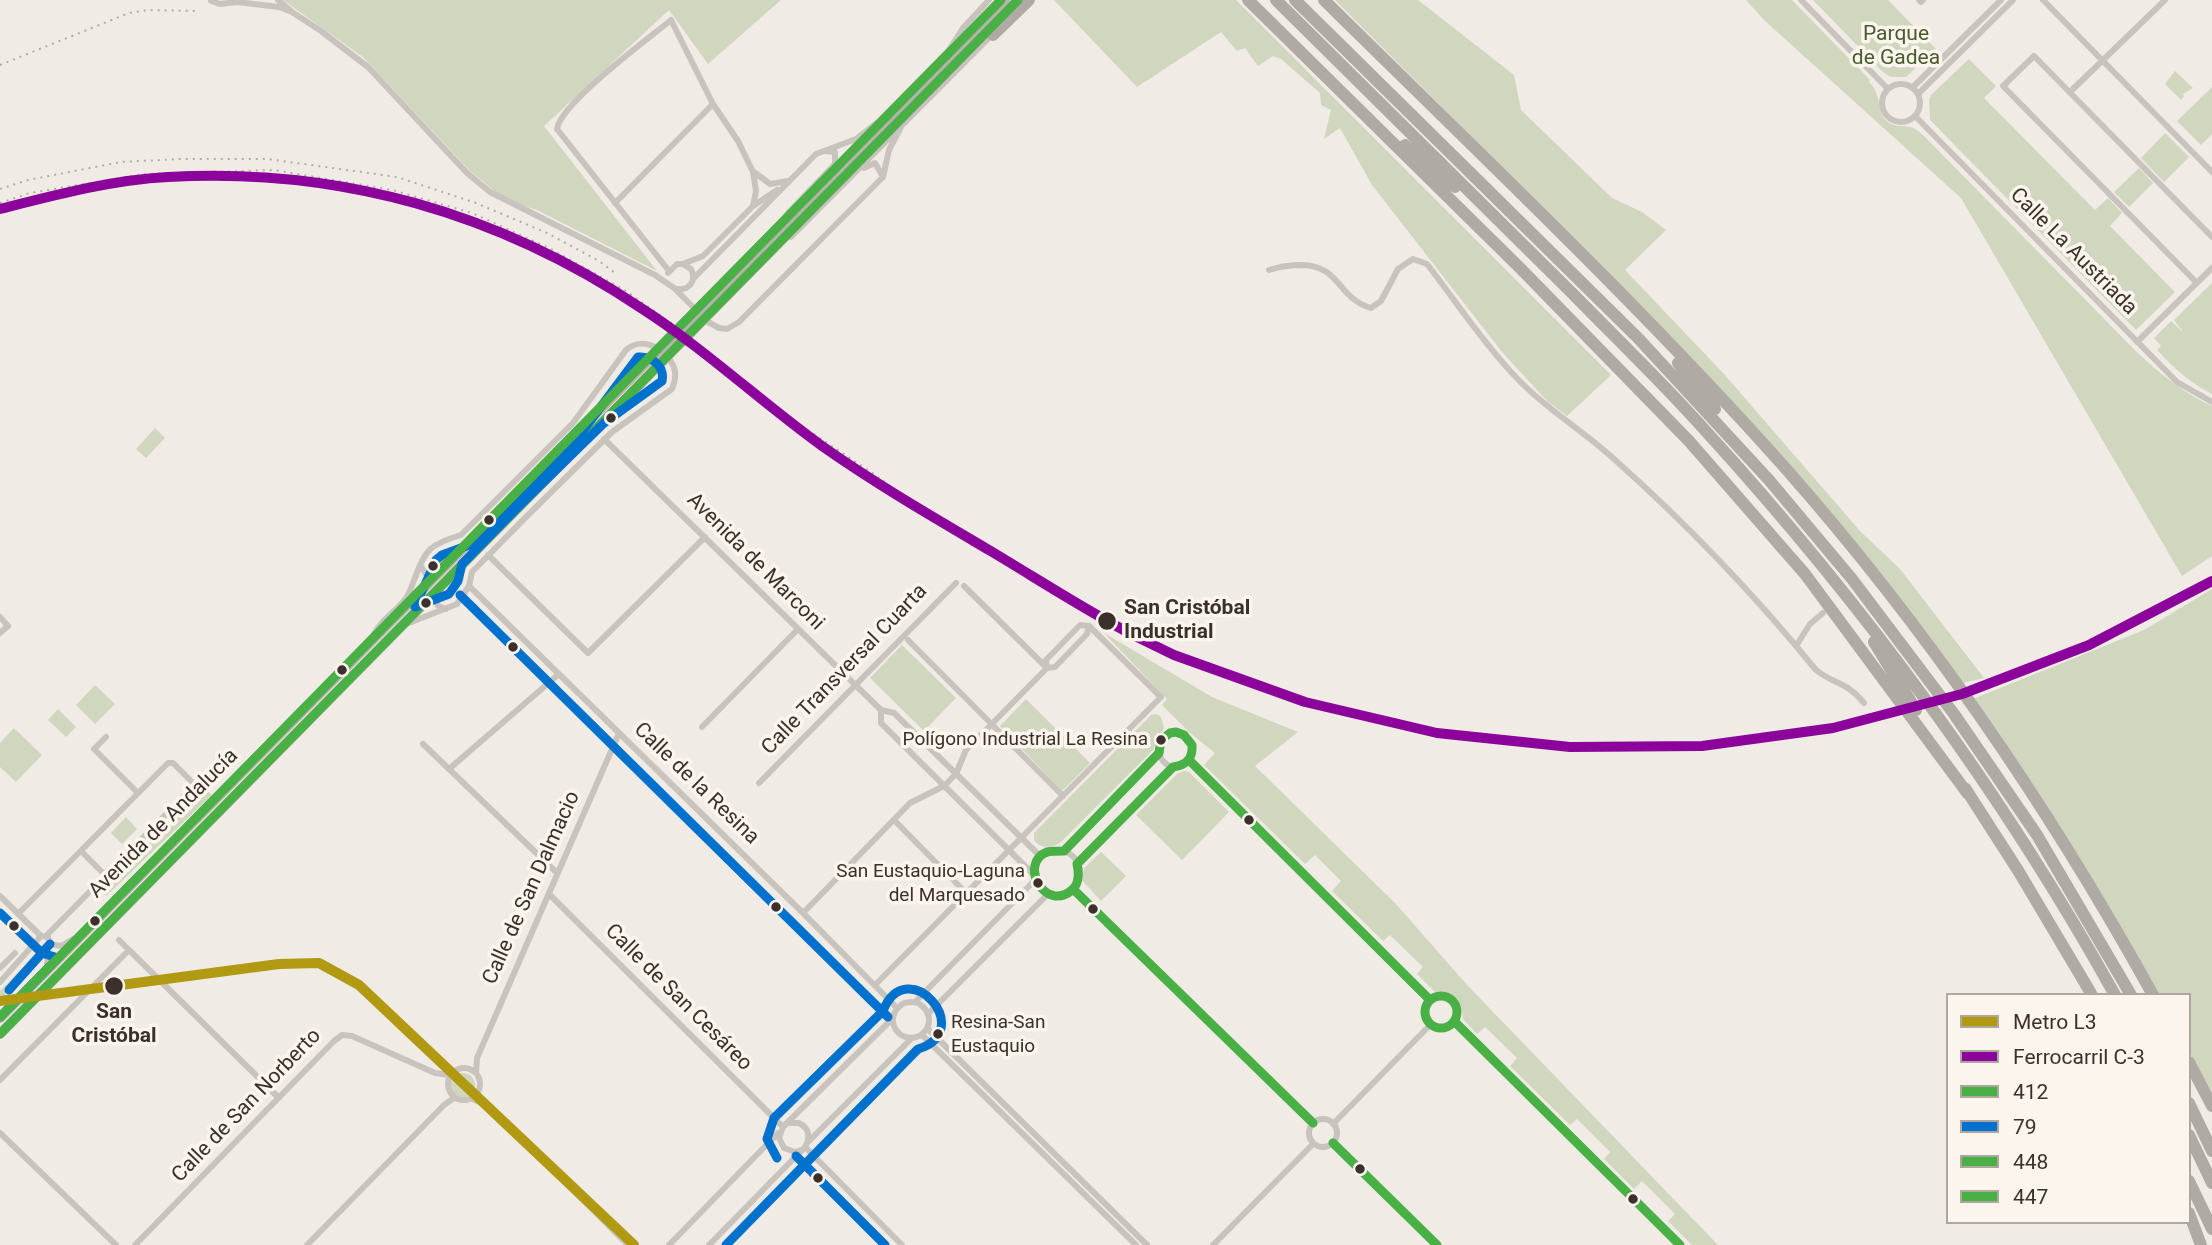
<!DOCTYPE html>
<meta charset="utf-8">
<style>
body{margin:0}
#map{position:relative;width:2212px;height:1245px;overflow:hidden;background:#f0ebe5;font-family:Roboto,sans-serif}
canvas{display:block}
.legend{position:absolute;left:1946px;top:993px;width:245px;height:231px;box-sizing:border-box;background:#fbf5ee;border:2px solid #aea6a0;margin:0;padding:9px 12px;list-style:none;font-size:21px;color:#3b302b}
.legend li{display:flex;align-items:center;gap:14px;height:35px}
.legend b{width:35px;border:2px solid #aea6a0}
</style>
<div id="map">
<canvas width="2212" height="1245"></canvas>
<ul class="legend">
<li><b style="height:9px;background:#b19911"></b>Metro L3</li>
<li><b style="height:9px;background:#8b039b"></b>Ferrocarril C-3</li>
<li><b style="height:9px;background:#49b046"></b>412</li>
<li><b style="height:9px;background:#0072ce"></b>79</li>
<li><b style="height:9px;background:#49b046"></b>448</li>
<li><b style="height:9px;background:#49b046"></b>447</li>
</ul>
</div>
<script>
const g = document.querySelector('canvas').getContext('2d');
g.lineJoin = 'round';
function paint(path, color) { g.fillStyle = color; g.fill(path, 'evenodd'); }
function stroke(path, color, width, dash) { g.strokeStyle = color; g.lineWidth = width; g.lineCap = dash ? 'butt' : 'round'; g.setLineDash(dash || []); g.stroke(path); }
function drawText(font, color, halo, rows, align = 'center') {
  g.font = font + ' Roboto,sans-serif'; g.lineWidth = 7; g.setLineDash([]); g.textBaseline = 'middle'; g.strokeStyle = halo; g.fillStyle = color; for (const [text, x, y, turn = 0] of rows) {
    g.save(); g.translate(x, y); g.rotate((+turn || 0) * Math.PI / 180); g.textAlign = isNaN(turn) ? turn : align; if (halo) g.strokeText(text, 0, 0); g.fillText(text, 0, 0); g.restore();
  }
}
paint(new Path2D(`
 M283,0H781L708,64L669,10L544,126L657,271L537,210L507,201L470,171L363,57Z
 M1054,0H1236L1611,375L1567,416L1547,401L1502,352L1372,185L1340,128L1324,139L1331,110L1321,105L1320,93L1281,59L1273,56L1258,66L1245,48L1237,51L1221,32L1137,87Z
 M1335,0H1418L1514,75L1521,110L1612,198L1642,212L1666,230L1625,270L1724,374L1860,531L1900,569L1984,678L1962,683L1631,296Z
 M1746,0H1792L1870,80L1869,82C1884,97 1874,111 1888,122C1896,128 1902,125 1910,127C1916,128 1920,133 1924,136L2118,333C2144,360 2175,389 2212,406V556L2182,576L1961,198L1764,20Z
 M1813,0H1888L1936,49L1906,77H1891L1884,73Z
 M1969,59L1996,86L1984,98L2095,210L2108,198L2122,213L2110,226L2175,292L2136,330L1930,120L1929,99L1932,94Z
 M2175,71L2193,88L2183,94L2184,96L2181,100L2165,84Z
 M2212,87V134L2201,145L2177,121Z
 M2165,133L2189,157L2164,182L2141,158Z
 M2139,168L2153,183L2129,207L2114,192Z
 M2212,283V394C2190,383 2174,368 2157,350L2161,346L2154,338L2171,321L2184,333L2174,320Z
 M155,428L165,438L146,458L136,449Z
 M2212,589V1092L2189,1051V995H2158L1973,699L2144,630Z
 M1104,633L1212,697L1298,732L1255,766L1396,904L1468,986L1718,1245H1692L1668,1221L1675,1214L1642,1181L1634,1189L1604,1159L1610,1152L1577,1119L1570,1125L1510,1066L1517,1058L1485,1027L1477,1034L1463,1019C1463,1002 1454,993 1437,994L1417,974L1423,967L1390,935L1383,941L1332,891L1341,881L1315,855L1305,864L1204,765L1215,753L1189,732L1162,705L1167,699Z
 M902,645L956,698L924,731L870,678Z
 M95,685L115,704L95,724L76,705Z
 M1026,699L1090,763L1062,791L1000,726Z
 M58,709L76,727L66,737L48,720Z
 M1156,714L1161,717L1164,728L1153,750L1060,843C1050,848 1041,849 1034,840V833L1151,715Z
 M14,728L42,755L16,782L0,767V743Z
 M1184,771L1189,772L1229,812L1182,860L1136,815L1178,773Z
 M203,787L212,795L106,896L97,888L108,877L111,879Z
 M126,817L137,829L122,844L111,833Z
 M1101,852L1126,876L1101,901L1082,880L1084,868Z
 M38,952L43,959L0,1005V991Z
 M451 1085a12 12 0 1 1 24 0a12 12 0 1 1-24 0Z`), '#d1d6bf');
stroke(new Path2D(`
 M278,0L291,11
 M1801,0L1888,89
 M1919,0L1921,2L1923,0
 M2043,0L2212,172
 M211,1L220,4L237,2L279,7L292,12L321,31L368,67L467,173L490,192L655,275L674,288L708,322L719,328L727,329L739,322L883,177L889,150L902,125
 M1882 103a19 19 0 1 1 38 0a19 19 0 1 1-38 0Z
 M1912,88L2001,0
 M2070,92L2165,0
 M1918,94L2013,0
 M1915,116L2177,382L2212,402
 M864,168L875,163L882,175
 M754,172L770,184L788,181
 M615,203L713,104
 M782,222L789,212L835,164V152L825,151
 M791,237L993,34
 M683,264L703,256L753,206L777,190
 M1269,270C1281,266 1289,265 1302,265C1341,266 1337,298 1371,308L1381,301L1398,269L1413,259L1427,264C1455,300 1481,340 1512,373C1543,407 1581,429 1614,459C1687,524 1754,594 1816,670C1835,685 1846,681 1864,703
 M669,271L557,129C561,103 648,39 671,20L713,104L738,141L753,172L756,191L753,206
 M668,273L677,264H683L691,269C697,281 689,291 676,289
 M694,278L816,154L856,139L879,121L949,50L963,28L989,0
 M2197,283L2003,86L2034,56L2212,237
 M2137,342L2212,268
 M604,439L881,710
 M488,555L588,653L705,537
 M420,565L426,574L438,573
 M469,586L803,913L897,1008
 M439,594L436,599L438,606L446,609
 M0,617L8,626L0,633
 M373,636C380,620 396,612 406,598C410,593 412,584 415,578C425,549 431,544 461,535L573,423L626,350C644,334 672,352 675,372C676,378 674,384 672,389L612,432L525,518L472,572L469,586L457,604L409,623
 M908,640L1063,796
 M1796,646L1810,624L1823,613
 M881,710V723L1034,875
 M881,710L894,713L1041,857
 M702,727L798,629
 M1159 750a17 17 0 1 1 34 0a17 17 0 1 1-34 0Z
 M106,737L94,749L138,793
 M423,744L557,873
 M1190,761L1430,1000
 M449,769L559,674
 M759,783L956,583
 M894,820L966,893
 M1034 873a23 23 0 1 1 46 0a23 23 0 1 1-46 0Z
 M81,851L105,875
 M1064,851L1159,753
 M1077,864L1173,767
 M1073,889L1313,1123
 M549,894L783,1127
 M0,896L41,936L48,937L50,944
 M803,913L910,803L944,786L956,774L966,750L1047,668L1046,660L1080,625L1089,626L1087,634L1055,667L1047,668L964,586
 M18,914L168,763H173L191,781L192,786L190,790L46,936
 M119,940L129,950
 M50,944L61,946L73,939
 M46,949L48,957L46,971
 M0,968L15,953
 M0,982L41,936
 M875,985L1161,697L1089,626
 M1425 1012a16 16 0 1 1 32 0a16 16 0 1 1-32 0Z
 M915,1002L1035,880
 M893 1020a18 18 0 1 1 36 0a18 18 0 1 1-36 0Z
 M928,1014L1048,894
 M1455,1022L1680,1245
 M927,1028L1147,1245
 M922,1035L1136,1245
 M448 1084a16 16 0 1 1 32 0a16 16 0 1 1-32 0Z
 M476,1073L477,1058L619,733
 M0,1080L129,950L279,1098
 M472,1099L482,1103L516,1133L628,1245
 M1309 1133a14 14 0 1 1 28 0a14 14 0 1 1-28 0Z
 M1333,1124L1431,1024
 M0,1133L116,1245
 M809,1141L912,1038
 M1333,1143L1437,1245
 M805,1147L902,1245
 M801,1150L795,1152L784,1148L779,1138L783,1127L893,1018
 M135,1245L334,1041L342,1035L352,1036L435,1073L450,1075
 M307,1245L444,1105L454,1098
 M669,1245L778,1133
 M709,1245L805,1147C811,1137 809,1128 799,1123H790
 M1213,1245L1313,1144`), '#c9c3be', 6);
stroke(new Path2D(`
 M706,304L1005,0
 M713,310L1018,0
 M0,1018L638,371
 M0,1034L646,378`), '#b8b1ad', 10);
stroke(new Path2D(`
 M1248,0L1522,270L1689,441L1805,574L1968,794
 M1276,0C1376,99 1476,197 1575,296C1618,340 1662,382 1703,428C1861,601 2001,790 2115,995
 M1295,0L1638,338L1769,480L1852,579L1954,714L2037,835L2131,995
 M1324,0C1480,154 1641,306 1787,470C1928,630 2050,809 2153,995
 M993,35L1029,0
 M1405,145L1455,187
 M1678,363L1715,409
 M1874,642L1916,710
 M1965,788L2019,872L2092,995
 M2189,1062L2212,1106
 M2189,1103L2212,1151
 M2189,1135L2212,1183
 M2189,1181L2212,1229
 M2189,1213L2201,1245`), '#afaaa4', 12);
stroke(new Path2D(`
 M0,65L129,13L148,10L195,11
 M0,189L28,180L121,162L180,159H268L397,177L476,203L547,233L599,261L615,273
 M0,203L30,193L144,174L274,170L392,190L472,213L549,248L626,291L674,325L770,405L874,474L931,517L1017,572`), '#b1aca8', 2, [2, 5]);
stroke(new Path2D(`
 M638,371L706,304
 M646,378L713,310`), '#b8b1ad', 10);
stroke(new Path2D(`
 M0,1034L1018,0`), '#49b046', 9);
stroke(new Path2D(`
 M638,357C652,356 665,366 662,381L604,423L516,509L462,564L458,581L449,594L415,607L436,560L442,555L469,545L582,432Z
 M460,595L888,1017
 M0,913L42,953L58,958L0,1017
 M9,990L50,944
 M796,1156L885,1245
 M777,1158L767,1139L774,1118L883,1011C907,951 978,1031 918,1049L815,1154
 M726,1245L814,1155`), '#0072ce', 9);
stroke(new Path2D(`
 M1176,732L1184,735L1192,745C1193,759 1186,765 1173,767L1077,864C1079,873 1080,883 1072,890C1045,913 1018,863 1047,852C1052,851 1059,851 1064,851L1159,753L1161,740L1170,733Z
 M1190,761L1430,1000
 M1073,889L1313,1123
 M1425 1012a16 16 0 1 1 32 0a16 16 0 1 1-32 0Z
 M1455,1022L1680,1245
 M1333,1143L1437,1245`), '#49b046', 9);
stroke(new Path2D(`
 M0,1017L1001,0`), '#49b046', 9);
stroke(new Path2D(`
 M0,209C55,195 111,180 168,177C339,167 499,213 641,308C705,349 761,402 822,446C876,484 933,517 989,550C1036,578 1082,608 1131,634L1174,655L1305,702L1437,733L1570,747L1702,746L1833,728L1962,694L2089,645L2212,581`), '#8b039b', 10);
stroke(new Path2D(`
 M0,1001L279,964L319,963L359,985L634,1245`), '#b19911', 10);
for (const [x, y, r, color] of [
 [611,418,6,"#3b302b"],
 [489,520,6,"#3b302b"],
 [433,566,6,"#3b302b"],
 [426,603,6,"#3b302b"],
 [1107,621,10,"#3b302b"],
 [513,647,6,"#3b302b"],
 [342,670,6,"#3b302b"],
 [1161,740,6,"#3b302b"],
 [1249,820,6,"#3b302b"],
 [1038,883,6,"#3b302b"],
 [776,907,6,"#3b302b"],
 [1093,909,6,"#3b302b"],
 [95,921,6,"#3b302b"],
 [14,926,6,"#3b302b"],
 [114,986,10,"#3b302b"],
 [938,1034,6,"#3b302b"],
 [1360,1169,6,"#3b302b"],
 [818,1178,6,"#3b302b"],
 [1633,1199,6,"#3b302b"]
]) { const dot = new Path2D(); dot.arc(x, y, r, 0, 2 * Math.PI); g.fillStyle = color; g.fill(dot); stroke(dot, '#fbf5ee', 2.5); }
drawText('19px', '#3b302b', '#fbf5ee', [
 ["Polígono Industrial La Resina",1148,740],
 ["San Eustaquio-Laguna",1025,872],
 ["del Marquesado",1025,896],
 ["Resina-San",951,1023,"left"],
 ["Eustaquio",951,1047,"left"]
], 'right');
drawText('21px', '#4a5a2e', '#fbf5ee', [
 ["Parque",1896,35],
 ["de Gadea",1896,59]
]);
drawText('21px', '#3b302b', '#fbf5ee', [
 ["Calle La Austriada",2073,252,45],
 ["Avenida de Marconi",755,562,45],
 ["Calle Transversal Cuarta",845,670,-46],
 ["Calle de la Resina",696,784,44],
 ["Avenida de Andalucía",164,824,-45],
 ["Calle de San Dalmacio",532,888,-66],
 ["Calle de San Cesáreo",678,998,45],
 ["Calle de San Norberto",247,1106,-46]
]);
drawText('bold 21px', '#3b302b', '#fbf5ee', [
 ["San Cristóbal",1124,609],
 ["Industrial",1124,633],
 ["San",114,1013,"center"],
 ["Cristóbal",114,1037,"center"]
], 'left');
</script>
